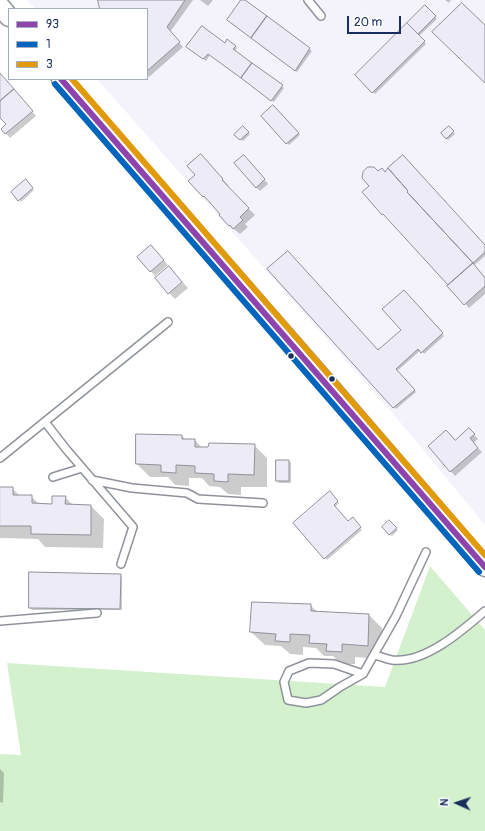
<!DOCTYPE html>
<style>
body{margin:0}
#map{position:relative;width:485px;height:831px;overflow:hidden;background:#fff;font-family:Pangolin,sans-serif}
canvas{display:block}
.legend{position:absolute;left:8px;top:8px;width:140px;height:72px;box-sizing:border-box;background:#fff;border:1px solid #a4acbf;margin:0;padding:5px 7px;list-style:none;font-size:12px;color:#1b2f5e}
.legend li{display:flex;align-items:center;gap:8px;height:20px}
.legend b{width:20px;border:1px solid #a4acbf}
.north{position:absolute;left:437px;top:783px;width:40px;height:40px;-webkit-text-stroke:3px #fff;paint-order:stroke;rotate:273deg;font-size:11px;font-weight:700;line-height:16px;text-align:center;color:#1b2f5e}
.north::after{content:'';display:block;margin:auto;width:14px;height:18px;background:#1b2f5e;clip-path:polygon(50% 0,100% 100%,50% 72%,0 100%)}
.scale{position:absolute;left:347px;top:16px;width:54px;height:18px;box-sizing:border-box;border:2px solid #1b2f5e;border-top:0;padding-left:5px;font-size:12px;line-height:14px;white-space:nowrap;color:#1b2f5e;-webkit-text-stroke:3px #fff;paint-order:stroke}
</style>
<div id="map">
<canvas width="485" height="831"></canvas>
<ul class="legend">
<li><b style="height:5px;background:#8e44ad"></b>93</li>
<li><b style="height:5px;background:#0065bd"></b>1</li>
<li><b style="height:5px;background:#e19a09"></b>3</li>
</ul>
<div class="north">N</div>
<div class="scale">20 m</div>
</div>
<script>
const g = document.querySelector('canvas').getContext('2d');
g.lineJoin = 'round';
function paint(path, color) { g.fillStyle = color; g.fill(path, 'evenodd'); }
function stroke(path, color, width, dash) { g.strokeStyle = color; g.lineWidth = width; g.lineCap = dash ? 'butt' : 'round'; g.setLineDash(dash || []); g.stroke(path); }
paint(new Path2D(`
 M27,0H485V525L401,423L97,79H147V9H35Z`), '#f4f2fb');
paint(new Path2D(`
 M430,566L485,630V831H0V754L21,755L7,663L385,687Z`), '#d4f1ce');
paint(new Path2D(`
 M99,0H193L170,32L183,47L149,77L147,75V9H101Z
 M200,0H213L208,6Z
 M242,0L312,51L297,72L230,22Z
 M445,0H451L449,3Z
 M425,7L437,19L419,36L426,44L375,94L356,75Z
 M225,44L235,46L237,48L235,51L284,88L274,102L210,55L206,61L190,49Z
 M0,74L36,116L10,138L2,129L7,125L0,116Z
 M273,107L300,135L289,145L262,116Z
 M243,127L250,134L243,141L236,135Z
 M449,128L455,134L448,140L442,133Z
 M248,160L268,184L260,191L256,187Z
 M207,162L229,186L227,187L255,215L245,224L248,227L240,234L230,226L220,215L222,214L204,196Z
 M378,172L385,173L485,247V256L473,266L485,278V294L469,308L449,285L386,215L385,216L383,214L370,186Z
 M26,180L34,190L21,202L12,192Z
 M155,250L168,265L155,276L138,257Z
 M268,269L378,352L402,330L404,291L444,336L424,354L421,350L397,371L416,392L396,409Z
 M175,274L188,288L175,299L169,293Z
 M469,429L478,439L473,443L482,452L455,476L429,447L455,441Z
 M182,436L186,440H195L202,448L254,445L267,458V487H241V495L228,494L220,487L209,486L202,478H189V486L175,485L168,477H150L137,464Z
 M289,461L291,463V483H279L277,481Z
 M12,488L20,496H31L40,505H53L65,497L74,506H91L104,519L103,548L45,547L38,539L0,538V493Z
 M330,492L339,503L335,507L349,522L352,519L362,530L327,560L294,523Z
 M389,521L398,530L392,536L383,527Z
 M121,575L122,577V610H32L30,608Z
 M310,605L318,612L369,615L382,628L381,659L355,657V664H341L333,656H324L316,648L303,647V655L290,654L281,646L265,645L251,632Z
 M0,769L4,773L3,803L0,802Z`), '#0003');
const building = new Path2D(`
 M98,0H185L167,27L180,42L147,71V9H100Z
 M241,0H245L267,16L251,38L227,20Z
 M462,3L485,25V83L432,32Z
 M425,5L436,16L418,34L407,23Z
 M267,16L310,48L295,71L251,38Z
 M407,23L425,41L372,93L355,75Z
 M202,26L225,43L227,39L236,46L233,49L252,63L241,78L208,54L203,59L186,47Z
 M252,63L283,85L271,101L241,78Z
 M0,73L14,89L0,101Z
 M14,89L33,111L5,134L1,129L6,124L0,118V101Z
 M273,105L299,133L286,144L261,116Z
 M243,126L249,132L240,140L234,135Z
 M449,126L454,131L446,139L441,133Z
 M201,154L223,179L222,180L249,208L240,217L243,220L233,229L230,225L229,226L219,215L220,214L204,196L203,197L188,181L195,175L187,166Z
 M244,155L265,179L256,188L234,163Z
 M403,155L485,245V252L473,263L407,192L408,191L388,168Z
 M368,167H374L378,171L382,168L385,172L388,168L408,191L407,192L473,263L448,285L383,214L382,215L362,192L369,186L362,178L363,172Z
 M26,179L33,188L18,201L11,192Z
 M151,245L164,260L150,272L137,257Z
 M288,251L378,350L401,330L382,309L404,290L443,333L421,353L418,349L396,369L415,390L393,408L267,269Z
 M473,263L485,278V286L464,305L447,286Z
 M169,266L182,282L168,294L155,278Z
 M469,428L475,434L470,438L478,448L450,472L428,446L446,430L455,440Z
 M136,434L182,435V439H195V447H208L209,443L255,444L254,475L228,474V482L214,481V474L195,473V466L176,465V473L161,472V465L136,464Z
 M276,460H289V481H276Z
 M0,487H13V495H32V503L52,504V496H66L65,504L91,505V535L31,534V526H0Z
 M330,491L338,501L334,505L348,521L353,517L361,527L324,559L293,523Z
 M389,520L397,528L389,535L382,527Z
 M29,572L121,574L120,609L29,608Z
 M252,602L311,604V611L369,614L368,646L342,644V652L326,651L327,644L309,643L310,635L290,634V642L275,641L276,634L250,632Z`);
paint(building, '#edebf5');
stroke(building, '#8e929a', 1);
const service = new Path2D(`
 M308,0L321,16
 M45,422L66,449L133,527L121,564
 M0,458L168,322
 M53,477L82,468
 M92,480L132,488L187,493L198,499L263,503
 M0,621L97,613
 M374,655C380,656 386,659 392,660C424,664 462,631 485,611
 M363,674L334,664L309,663L289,671L284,682L288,700L306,703L321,700L340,687L363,674L396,616L426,552`);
const tertiary = new Path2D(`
 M0,6L9,17
 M61,79L329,386L485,567`);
stroke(service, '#8e929a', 10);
stroke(tertiary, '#8e929a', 21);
stroke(service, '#fff', 7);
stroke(tertiary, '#fff', 18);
stroke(new Path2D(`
 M61,79L485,567`), '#8e44ad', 6);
stroke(new Path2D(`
 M55,84L479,572`), '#0065bd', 6);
stroke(new Path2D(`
 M72,79L485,555`), '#e19a09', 6);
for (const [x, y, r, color] of [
 [291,356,3.5,"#1b2f5e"],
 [332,379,3.5,"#1b2f5e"]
]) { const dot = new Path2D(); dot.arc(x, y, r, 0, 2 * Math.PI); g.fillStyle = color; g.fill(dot); stroke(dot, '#fff', 1.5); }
</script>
